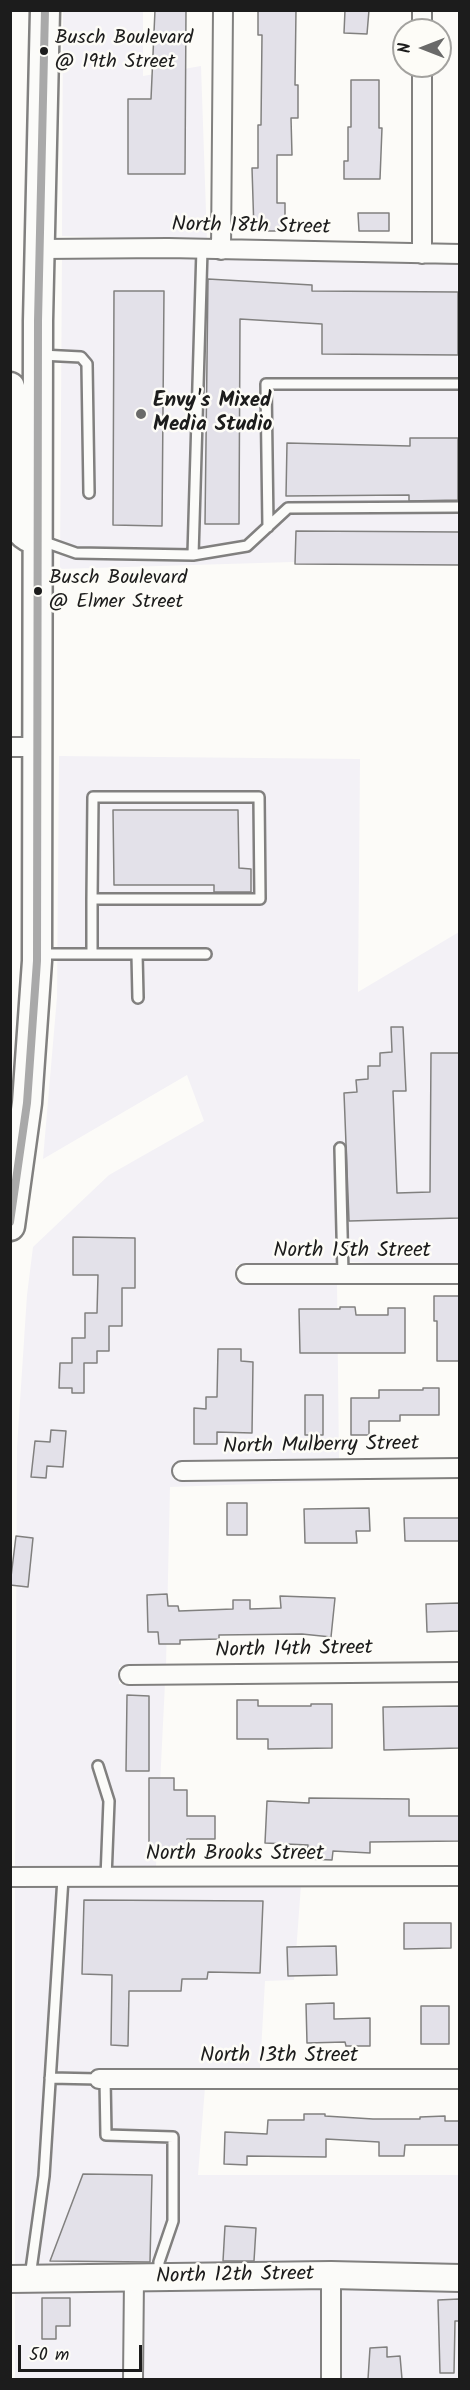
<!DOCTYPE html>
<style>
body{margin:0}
#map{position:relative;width:470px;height:2390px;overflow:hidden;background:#fcfbf8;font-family:Kalam,sans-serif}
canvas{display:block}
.frame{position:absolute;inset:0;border:12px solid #1c1c1c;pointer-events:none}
.north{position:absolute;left:392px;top:18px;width:60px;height:60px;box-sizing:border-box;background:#fdfcf7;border:2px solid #a3a29f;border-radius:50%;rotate:270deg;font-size:16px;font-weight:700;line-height:24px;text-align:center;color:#1c1c1c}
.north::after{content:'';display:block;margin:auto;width:21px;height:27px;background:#6a6a69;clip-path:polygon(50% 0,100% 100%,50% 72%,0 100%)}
.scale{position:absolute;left:18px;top:2345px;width:124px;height:27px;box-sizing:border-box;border:3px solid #1c1c1c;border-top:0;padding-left:8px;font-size:18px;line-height:21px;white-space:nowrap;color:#1c1c1c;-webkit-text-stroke:4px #fdfcf7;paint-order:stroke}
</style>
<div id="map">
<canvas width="470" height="2390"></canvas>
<div class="frame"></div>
<div class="north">N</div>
<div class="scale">50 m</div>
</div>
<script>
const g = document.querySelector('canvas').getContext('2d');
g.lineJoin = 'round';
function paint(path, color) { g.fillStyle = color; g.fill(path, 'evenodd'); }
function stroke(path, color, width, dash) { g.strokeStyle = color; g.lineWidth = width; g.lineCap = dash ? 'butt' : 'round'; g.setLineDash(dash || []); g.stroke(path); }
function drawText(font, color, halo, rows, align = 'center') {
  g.font = font + ' Kalam,sans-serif'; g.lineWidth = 5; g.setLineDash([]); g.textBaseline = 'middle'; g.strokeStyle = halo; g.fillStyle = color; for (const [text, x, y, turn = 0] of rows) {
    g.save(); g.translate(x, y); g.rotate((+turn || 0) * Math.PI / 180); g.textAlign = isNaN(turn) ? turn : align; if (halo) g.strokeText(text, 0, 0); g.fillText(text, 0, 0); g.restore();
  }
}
paint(new Path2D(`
 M63,11H143V76L201,66L207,241L62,236Z
 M62,253L459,263V557L60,569Z
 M59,756L360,759L358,992L459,932V1265L418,1266L337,1261V1266L236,1265V1282L337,1283L339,1461L173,1463V1479L339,1478V1481L170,1487L166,1666L119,1667V1684L165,1683L156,1866L303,1868L15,1869L17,1447L27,1295L33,1247L109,1175L204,1121L187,1075L43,1159L57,997Z
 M301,1885L294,1980L265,1981L260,2069L90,2070V2087H205L198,2175H459V2269L15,2271V1886Z
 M322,2284L321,2379L143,2380L144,2286Z
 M341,2284L459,2286V2379L341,2380Z
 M124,2287V2379L15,2380V2288Z`), '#f3f1f6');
const building = new Path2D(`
 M155,10H186L185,174H128V99H151Z
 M258,10H296L295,85H298V118H291L292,155H277V203H285V231H254L252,168H258V125H261L262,35H258Z
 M345,10H369L367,34L344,33Z
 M351,80H379V128H382L380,179H344V161H348V127H351Z
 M358,213H389V231H359Z
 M208,279L312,285V291L458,292V355L322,354V324L240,319L239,524H205Z
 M114,291H164L162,526L113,525Z
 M410,438H458V500L409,501V495L286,496L287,443L410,446Z
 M296,531L459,532V565L295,564Z
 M113,810H238L239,868L251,869V892H214V885H114Z
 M391,1027H403L406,1091H393L397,1193L430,1192L431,1053H459V1218L349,1221L344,1093L357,1092L356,1080L368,1079V1066H380V1053L392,1052Z
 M73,1237L135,1238V1288H122V1326H109V1351H97V1363H84V1393H72V1388H59L60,1363H72V1338H85V1313H97L98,1275H73Z
 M434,1296H459V1361H437V1321H434Z
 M340,1307H355L356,1315H388V1308H405V1353H300L299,1309H340Z
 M218,1349H241V1361L253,1362L252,1433L217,1432V1444H194V1408L206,1409V1397H217Z
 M423,1388H439V1415H400V1421H369V1435H351V1398H379V1390H423Z
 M305,1395H323V1435H305Z
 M51,1430L66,1431L63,1467L47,1466L46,1478L31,1477L35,1441L50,1442Z
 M227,1503H247V1535H227Z
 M369,1508L370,1531H356L357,1543H305L304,1509Z
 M404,1518H459V1541H405Z
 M16,1536L33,1538L28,1587L10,1585Z
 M167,1594L168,1606H178L179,1611L233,1609V1600H250V1609L281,1608L280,1596L335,1598L331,1637L302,1634L219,1635V1639L180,1640V1644H159L158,1632H148L147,1595Z
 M459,1603V1631L427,1632L426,1604Z
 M127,1695L149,1696V1771H126Z
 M237,1700H258V1706H311V1704H332V1748L268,1749V1739H237Z
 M459,1706V1748L384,1750L383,1707Z
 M149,1778H174V1790H187V1816H215V1839H187V1852H149Z
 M309,1798L409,1799V1816H459V1841L370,1842V1853L333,1851L332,1860L307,1859L308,1845L265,1843L267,1801L309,1803Z
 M84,1900L263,1901L260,1973L208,1972L207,1979H182L181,1991H129L128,2046L111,2045L112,1975L82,1974Z
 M404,1923H451V1948L404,1949Z
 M336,1946L337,1975L288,1976L287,1947Z
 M334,2003V2019L370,2018V2046H346L345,2042L307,2043L306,2004Z
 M421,2006H449V2044H421Z
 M304,2114H325V2116L373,2119H420V2117L445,2116V2121H459V2145H405L404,2156H379V2142L326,2139V2157L247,2156V2165L224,2164L225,2132L267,2134L268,2120H304Z
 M83,2174L152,2175L150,2262L50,2261Z
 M225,2226L256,2228L254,2261H223Z
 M42,2298H70V2326H56V2339H42Z
 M459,2299V2321H455L454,2373H440L438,2300Z
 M387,2347V2357L400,2356L402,2379H368L370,2348Z`);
paint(building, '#e3e1e9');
stroke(building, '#81807f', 1.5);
const lane = new Path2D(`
 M41,355L81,357L87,364L89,493
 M268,527L266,384H460
 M42,541L76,553L193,555L202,249
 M193,555L247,546L288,508L460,507
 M39,954H206
 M92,954V899H260L259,797H93L92,899
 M137,954L138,998
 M340,1148L343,1274
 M98,1766L109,1801L106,1878
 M50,2078L99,2079
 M105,2079L106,2135L173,2137V2221L159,2262V2275
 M30,2277L44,2176L63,1878`);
const street = new Path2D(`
 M422,10V30
 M422,66V254
 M41,249L168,248L460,254
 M221,250L223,10
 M10,747H37
 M246,1274H460
 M182,1471L460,1468
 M129,1675L460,1672
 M10,1877L460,1876
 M99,2079H460
 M133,2380L134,2278
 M331,2380V2275`);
const secondary = new Path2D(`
 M10,2279L331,2275L460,2278`);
const primary = new Path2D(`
 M10,387L16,416V517C20,531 22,536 37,540
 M10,1226L27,1103L37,961L38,321L45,10`);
stroke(lane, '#81807f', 14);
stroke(street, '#81807f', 22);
stroke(secondary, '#81807f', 30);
stroke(primary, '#81807f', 33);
stroke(lane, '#fbfbf9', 9);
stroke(street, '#fbfbf9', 18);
stroke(secondary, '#fbfbf9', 26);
stroke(primary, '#fbfbf9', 28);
stroke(new Path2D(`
 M10,1222L27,1103L37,961L38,321L45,10`), '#a9a9a9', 8);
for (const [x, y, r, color] of [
 [44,51,5,"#1c1c1c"],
 [141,414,6,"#6a6a69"],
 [38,591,5,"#1c1c1c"]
]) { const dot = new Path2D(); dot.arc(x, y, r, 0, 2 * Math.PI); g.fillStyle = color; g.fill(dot); stroke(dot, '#fdfcf7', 2); }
drawText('20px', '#1c1c1c', '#fdfcf7', [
 ["Busch Boulevard",55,40],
 ["@ 19th Street",55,64],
 ["Busch Boulevard",49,580],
 ["@ Elmer Street",49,604]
], 'left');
drawText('21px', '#1c1c1c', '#fdfcf7', [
 ["North 18th Street",251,228,1],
 ["North 15th Street",352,1252],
 ["North Mulberry Street",321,1447,-1],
 ["North 14th Street",294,1651,-1],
 ["North Brooks Street",235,1855],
 ["North 13th Street",279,2057],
 ["North 12th Street",235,2277,-1]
]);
drawText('bold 21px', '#1c1c1c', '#fdfcf7', [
 ["Envy's Mixed",153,402],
 ["Media Studio",153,426]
], 'left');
</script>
